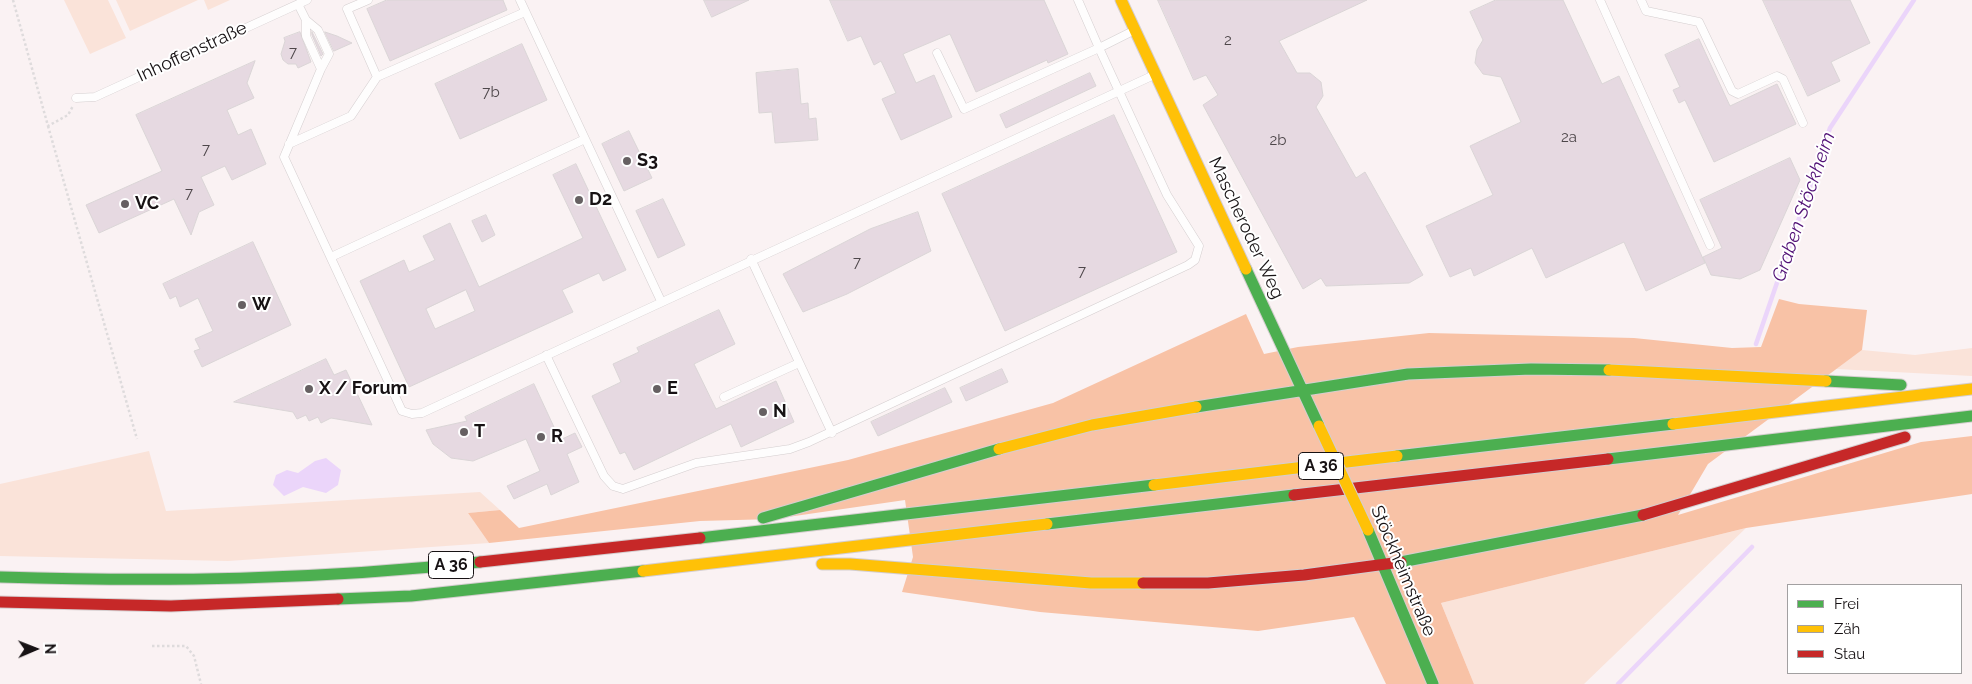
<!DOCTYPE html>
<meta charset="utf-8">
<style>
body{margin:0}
#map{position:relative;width:1972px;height:684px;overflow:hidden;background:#faf2f3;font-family:Raleway,sans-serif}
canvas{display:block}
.legend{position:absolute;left:1787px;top:584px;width:175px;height:90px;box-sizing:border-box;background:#fff;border:1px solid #a2a0a1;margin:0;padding:6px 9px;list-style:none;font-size:15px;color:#171214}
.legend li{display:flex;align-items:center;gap:10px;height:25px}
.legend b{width:25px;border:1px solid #a2a0a1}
.north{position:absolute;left:10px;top:624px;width:50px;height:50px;-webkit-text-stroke:4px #fff;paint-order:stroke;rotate:89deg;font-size:14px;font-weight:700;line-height:20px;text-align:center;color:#171214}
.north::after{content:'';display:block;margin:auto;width:18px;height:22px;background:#171214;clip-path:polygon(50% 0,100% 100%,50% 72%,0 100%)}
</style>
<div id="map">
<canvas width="1972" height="684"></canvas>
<ul class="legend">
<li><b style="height:6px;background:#4caf50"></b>Frei</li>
<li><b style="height:6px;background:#ffc107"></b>Zäh</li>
<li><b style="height:6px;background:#c62828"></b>Stau</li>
</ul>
<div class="north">N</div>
</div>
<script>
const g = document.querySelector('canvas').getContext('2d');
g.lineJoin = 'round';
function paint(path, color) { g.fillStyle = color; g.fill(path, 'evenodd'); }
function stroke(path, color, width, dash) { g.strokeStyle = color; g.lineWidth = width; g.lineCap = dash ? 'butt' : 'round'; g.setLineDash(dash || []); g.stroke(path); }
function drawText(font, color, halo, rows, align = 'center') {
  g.font = font + ' Raleway,sans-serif'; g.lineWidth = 4; g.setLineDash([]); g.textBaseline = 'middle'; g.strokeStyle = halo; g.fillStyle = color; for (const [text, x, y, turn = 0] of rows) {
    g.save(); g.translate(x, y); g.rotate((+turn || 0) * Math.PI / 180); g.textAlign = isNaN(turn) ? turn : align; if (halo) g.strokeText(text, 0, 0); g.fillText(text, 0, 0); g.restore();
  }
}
paint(new Path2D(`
 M64,0H108L126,38L90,54Z
 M116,0H198L130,31Z
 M204,0H230L208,10Z
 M1972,348V376L1836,369L1862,350L1915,355Z
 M149,451L166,511L480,492L500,510L468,513L489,543L228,561L0,556V484Z
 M1746,528L1584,684H1474L1441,603Z`), '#fae3d9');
paint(new Path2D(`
 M1779,299L1799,304L1867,310L1862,350L1708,464L1678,515L1921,442L1972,436V494L1746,528L1441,603L1474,684H1386L1354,617L1258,631L1040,612L902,592L913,557L905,500L774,519L700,521L489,543L468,513L500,510L519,528L848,460L1053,403L1246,314L1264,354L1298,347L1429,333L1634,338L1732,348L1761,347Z`), '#f8c2a6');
paint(new Path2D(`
 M326,458L341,470L338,485L326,493L303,487L284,496L273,485L276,475L287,470L298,473L315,461Z`), '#ebd5fa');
stroke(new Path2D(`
 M1756,344L1830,128L1914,0
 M1618,684L1752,547`), '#ebd5fa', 4.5);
const building = new Path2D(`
 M387,0H503L507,10L390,61L367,9Z
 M704,0H749L712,17Z
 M830,0H1044L1068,54L1048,63L1047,60L976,92L950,34L903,54L916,83L934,75L952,117L901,140L882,99L896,93L881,61L874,65L861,36L848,41Z
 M1158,0H1367L1279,41L1297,73H1310L1321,82L1323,96L1316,107L1356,178L1365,172L1423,275L1409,283L1326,286L1321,278L1303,289L1203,105L1218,95L1206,75L1194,80Z
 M1496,0H1563L1602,84L1619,76L1705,263L1646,291L1624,242L1546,278L1532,248L1474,276L1471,268L1450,277L1426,226L1493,195L1470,146L1521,122L1501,77L1483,74L1475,63L1477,50L1483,40L1470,12Z
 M1763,0H1850L1870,43L1831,62L1840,81L1808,96Z
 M300,32L311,62L298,68L296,64H288L283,60L281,54L285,41L284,38Z
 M312,32L323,54L321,56L312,35Z
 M325,32L337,36L352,43L334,51Z
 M1699,39L1730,106L1777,84L1796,124L1714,162L1685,100L1679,103L1673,90L1680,87L1665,55Z
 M522,44L547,100L460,139L435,84Z
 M255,61L247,83L254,98L227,110L238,135L251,129L266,164L232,180L225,166L201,177L214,205L199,212L191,235L174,199L99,233L86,205L162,171L136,115Z
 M798,69L801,104L808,103L809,119L816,118L818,140L775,143L772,112L759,113L756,73Z
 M1090,73L1096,86L1006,128L1000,115Z
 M1114,115L1177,252L1005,331L942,194Z
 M629,131L652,178L624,191L602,144Z
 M1790,158L1800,180L1760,270L1740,279L1711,275L1703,257L1722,248L1700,200Z
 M576,164L626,270L603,281L599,273L562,290L573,312L409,387L360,281L404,260L409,272L435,260L423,236L450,223L479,287L583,238L553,175ZM466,290L475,311L435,329L426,309Z
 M663,199L685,245L658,258L636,211Z
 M918,212L931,251L847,294L803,312L783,274L870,229Z
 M486,215L495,235L482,242L472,221Z
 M253,242L291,325L202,367L194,351L200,349L195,339L213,331L198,298L180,307L176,296L170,299L163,284Z
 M719,310L735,344L694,364L716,409L776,381L794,422L741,447L731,424L634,470L625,452L620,454L592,396L621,382L613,364L639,352L637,348Z
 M326,359L334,375L346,370L372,425L331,418L321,423L318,417L309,421L306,415L297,419L293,412L234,402Z
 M1002,369L1008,382L966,401L960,388Z
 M534,384L560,440L575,433L582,447L567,454L579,482L551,495L547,484L514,499L507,486L540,471L526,439L473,461L451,458L433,444L426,430L467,421L465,417Z
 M945,388L952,402L878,436L871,422Z`);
paint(building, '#e6d9e1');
stroke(building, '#dad5d6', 1);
const lane = new Path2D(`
 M368,0L347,9L377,77
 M520,0L661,301
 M1600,0L1710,245
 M1641,0L1646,11L1699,22L1732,91L1738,94L1777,76L1783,79L1803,123
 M298,4L306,20V36L321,69L284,157L402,411L412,414L422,413L1154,75
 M306,20L318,30L329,54L321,69
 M937,53L964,109L1099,48L1078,0
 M76,98L95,97L307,0
 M289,144L351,116L377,77L525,12
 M331,257L585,139
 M751,259L832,433
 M546,355L604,476L613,486L623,489L696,463L790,449L809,442L1188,265L1195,260L1199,246L1167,195L1099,48L1133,31
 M724,397L799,363`);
const fast = new Path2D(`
 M1246,269L1319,426
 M1826,381L1901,385
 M1196,407L1408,374L1531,369L1609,370
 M1397,456L1673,424
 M1608,459L1972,416
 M763,518L999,449
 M1047,524L1294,495
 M1368,530L1433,684
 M700,538L1154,485
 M1401,562L1643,515
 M0,577C162,582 319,580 480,562
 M338,599L411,596L643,571`);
const slow = new Path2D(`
 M1121,0L1246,269
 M1609,370L1826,381
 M1673,424L1972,389
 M999,449L1092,425L1196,407
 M1154,485L1397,456
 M822,564H850L1091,583H1143
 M643,571L1047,524`);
const jam = new Path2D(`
 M1294,495L1608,459
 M1643,515L1905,437
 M480,562L700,538
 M1143,583H1208L1304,575L1401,562
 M0,602L171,606L338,599`);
stroke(lane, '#d4cecf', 9);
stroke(fast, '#d4cecf', 13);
stroke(slow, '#d4cecf', 13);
stroke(jam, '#d4cecf', 13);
stroke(new Path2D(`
 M13,0L48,126L68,115L73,106
 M48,126L137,439
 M152,646H186L194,656L201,684`), '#dedbdc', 2.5, [2.5, 2.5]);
stroke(lane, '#fefdfd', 8);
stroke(fast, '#4caf50', 11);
stroke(slow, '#ffc107', 11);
stroke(jam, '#c62828', 11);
const slowBridge = new Path2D(`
 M1319,426L1368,530`);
stroke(slowBridge, '#d4cecf', 13, []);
stroke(slowBridge, '#ffc107', 11);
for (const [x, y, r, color] of [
 [627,161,5,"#666062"],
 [579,200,5,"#666062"],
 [125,204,5,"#666062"],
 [242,305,5,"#666062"],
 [309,389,5,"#666062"],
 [657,389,5,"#666062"],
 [763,412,5,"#666062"],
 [464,432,5,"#666062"],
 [541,437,5,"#666062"]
]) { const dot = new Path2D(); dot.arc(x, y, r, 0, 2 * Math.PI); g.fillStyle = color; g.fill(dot); stroke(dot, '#fff', 2); }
drawText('15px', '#4e474a', null, [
 ["2",1228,40],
 ["7",293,52],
 ["7b",491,92],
 ["2a",1569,137],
 ["2b",1278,140],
 ["7",206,149],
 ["7",189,193],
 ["7",857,262],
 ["7",1082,271]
]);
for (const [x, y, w] of [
 [1321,466,45],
 [451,565,45]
]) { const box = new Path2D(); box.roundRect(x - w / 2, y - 13.5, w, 27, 4); g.fillStyle = '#fff'; g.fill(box); stroke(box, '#171214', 1); }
drawText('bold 16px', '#171214', null, [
 ["A 36",1321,466],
 ["A 36",451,565]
]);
drawText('18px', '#171214', '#fff', [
 ["Inhoffenstraße",192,52,-25],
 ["Mascheroder Weg",1246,228,65],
 ["Stöckheimstraße",1403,571,67]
]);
drawText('bold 18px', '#171214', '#fff', [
 ["S3",637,161],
 ["D2",589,200],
 ["VC",135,204],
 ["W",252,305],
 ["X / Forum",319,389],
 ["E",667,389],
 ["N",773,412],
 ["T",474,432],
 ["R",551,437]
], 'left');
drawText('italic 19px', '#511176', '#fff', [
 ["Graben Stöckheim",1804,207,-71]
]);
</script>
